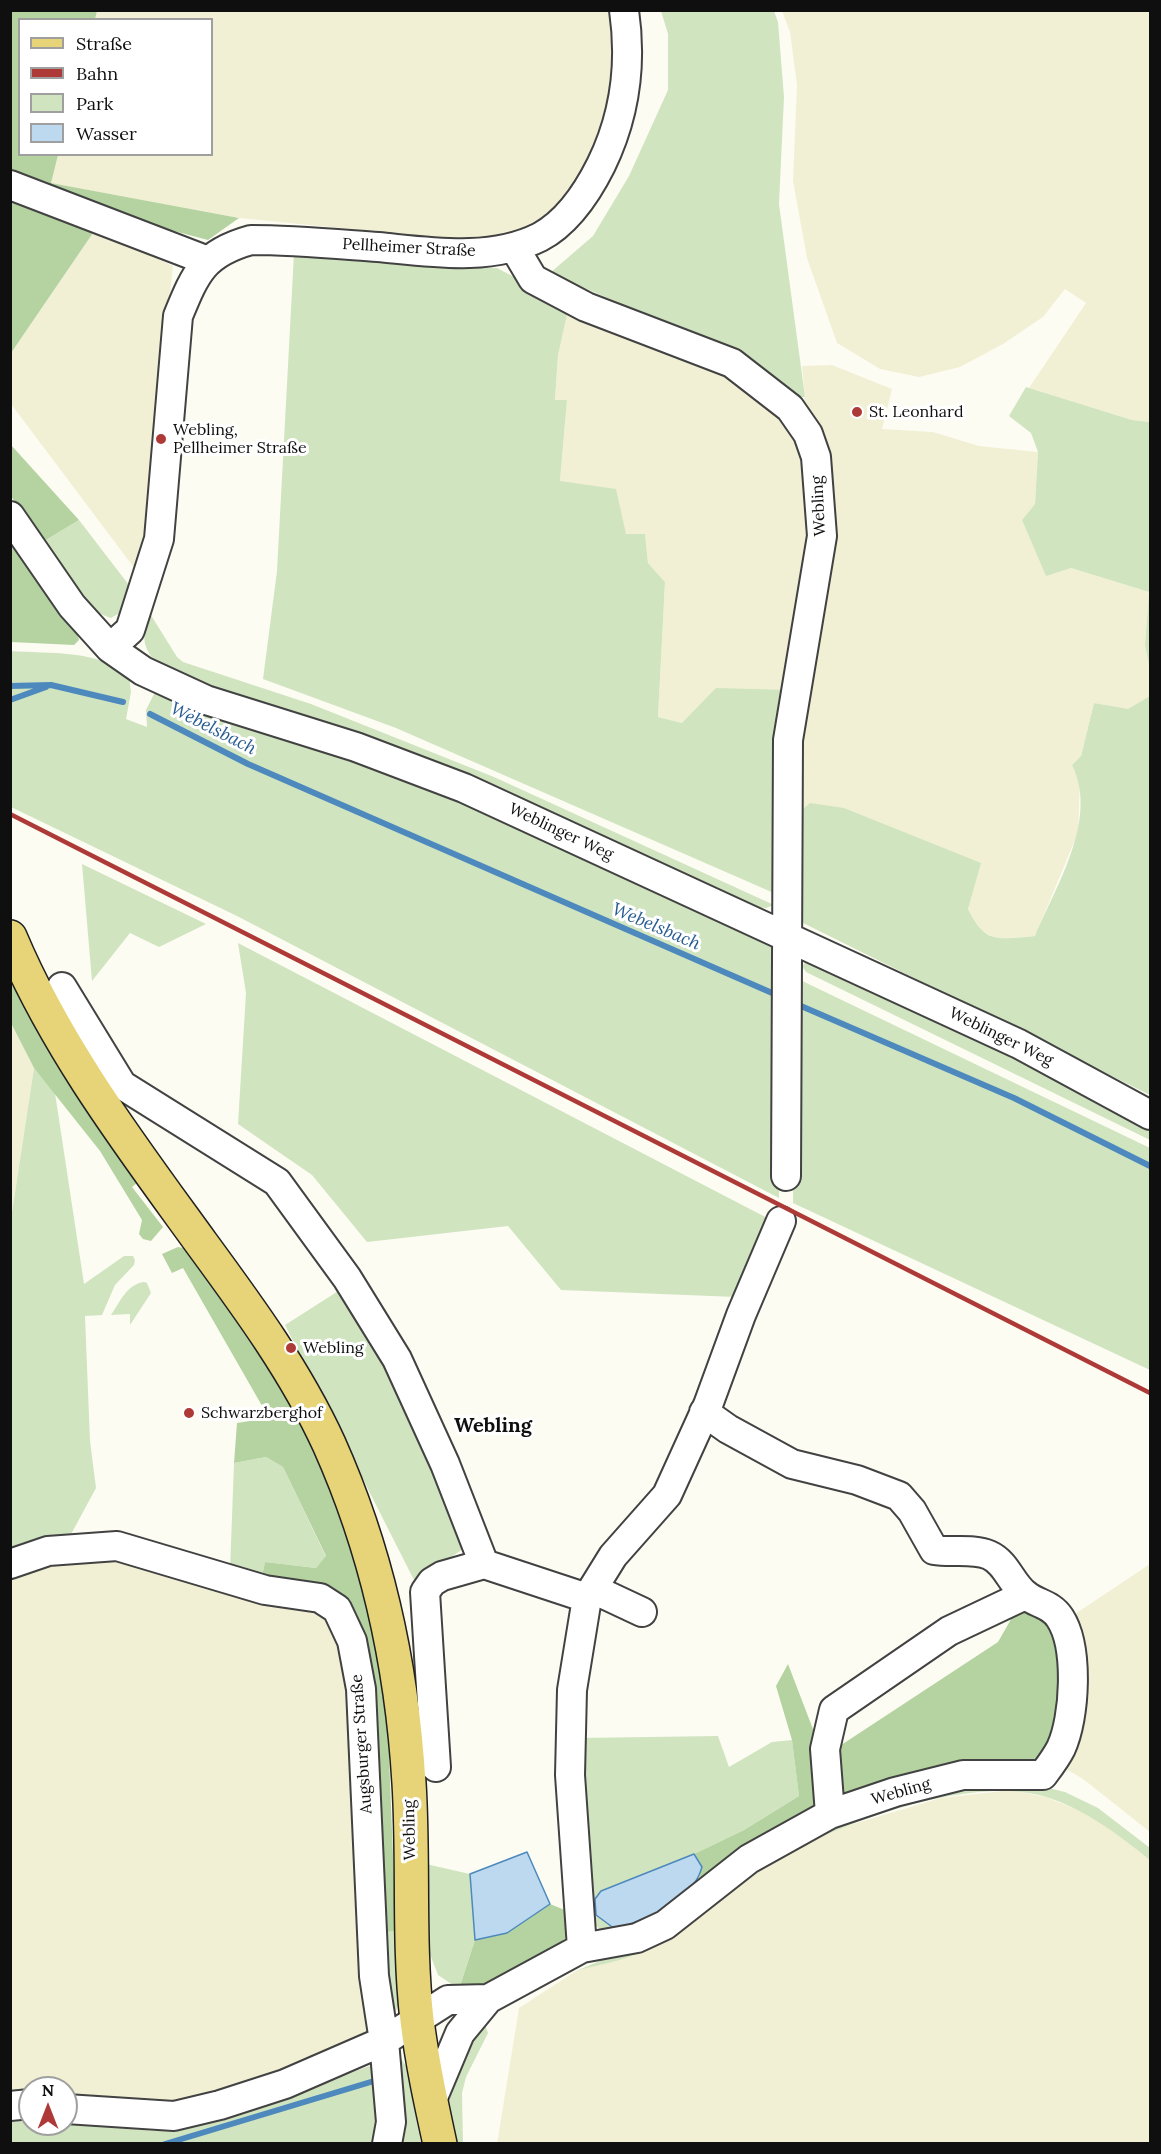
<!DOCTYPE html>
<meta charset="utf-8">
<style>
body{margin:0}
#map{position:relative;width:1161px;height:2154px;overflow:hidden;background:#fdfcf3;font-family:Lora,serif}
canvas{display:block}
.frame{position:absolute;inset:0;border:12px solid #0f0f0f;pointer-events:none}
.legend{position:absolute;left:18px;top:18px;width:195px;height:138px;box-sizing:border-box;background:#fff;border:2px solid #9f9f9f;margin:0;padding:8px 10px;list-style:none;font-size:18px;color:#0f0f0f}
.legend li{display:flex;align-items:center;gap:12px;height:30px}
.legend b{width:30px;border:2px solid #9f9f9f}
.north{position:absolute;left:18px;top:2076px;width:60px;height:60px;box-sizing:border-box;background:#fff;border:2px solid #9f9f9f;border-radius:50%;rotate:0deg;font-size:16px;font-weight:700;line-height:24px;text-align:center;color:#0f0f0f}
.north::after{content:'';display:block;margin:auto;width:21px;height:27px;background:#ae3a38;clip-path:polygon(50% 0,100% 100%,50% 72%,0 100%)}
</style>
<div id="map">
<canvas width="1161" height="2154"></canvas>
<div class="frame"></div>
<ul class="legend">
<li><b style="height:8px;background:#e7d478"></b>Straße</li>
<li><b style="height:8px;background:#ae3a38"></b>Bahn</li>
<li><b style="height:16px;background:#d0e4c0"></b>Park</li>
<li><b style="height:16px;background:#bdd9ef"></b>Wasser</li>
</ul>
<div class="north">N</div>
</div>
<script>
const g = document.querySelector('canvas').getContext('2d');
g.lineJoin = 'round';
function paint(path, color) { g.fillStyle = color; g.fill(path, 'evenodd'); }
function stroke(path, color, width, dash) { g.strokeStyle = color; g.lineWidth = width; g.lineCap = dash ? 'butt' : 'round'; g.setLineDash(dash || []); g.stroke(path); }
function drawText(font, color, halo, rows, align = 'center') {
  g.font = font + ' Lora,serif'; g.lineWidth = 6; g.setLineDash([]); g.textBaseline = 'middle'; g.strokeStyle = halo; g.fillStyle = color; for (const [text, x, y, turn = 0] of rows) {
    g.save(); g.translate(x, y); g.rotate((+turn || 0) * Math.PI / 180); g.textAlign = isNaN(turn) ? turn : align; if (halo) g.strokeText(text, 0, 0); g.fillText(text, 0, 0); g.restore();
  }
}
paint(new Path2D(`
 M97,11H612L616,62L612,115L588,168L561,204L519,233L471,241L239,218L50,183L58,155L212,154V20L95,19Z
 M782,11H1150V422L1132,420L1029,388L1086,303L1065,289L1043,317L1003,344L960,367L919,377L880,369L837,343L807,258L793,181L797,85L790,32Z
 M95,230L173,266L141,577L11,404V353Z
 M569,306L801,408L805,397L802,366L832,365L892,389L882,429L933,432L979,446L1038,452L1035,504L1022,520L1046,575L1071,568L1149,592L1145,645L1150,670V696L1128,710L1094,703L1081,756L1072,765L1080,781L1078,833L1035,936L998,939L977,929L968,909L980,863L797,814L682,723L658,717L665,582L648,563L645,534H627L560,482L567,400H555L558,355Z
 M11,1023L34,1068L11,1219Z
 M106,1550L318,1602L339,1622L355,1690L375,2026L365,2041L190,2108L66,2102V2088H30V2098H11L10,1567Z
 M1150,1564V1832L1083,1779L1061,1766L1089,1695L1072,1616Z
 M1011,1790L1046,1797L1095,1817L1150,1860V2143L497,2144L519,2008L576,1971L641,1952L759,1869L826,1832L941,1798Z`), '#f1f0d5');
paint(new Path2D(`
 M661,11H774L778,22L784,97L779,204L805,397L793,398L718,346L550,273L593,236L629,176L668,90V34Z
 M294,253L497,268L569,306L558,355L555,400H567L560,481L616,489L626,534H645L648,563L665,582L658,717L682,723L716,688L789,690L783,897L396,728L263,679L277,571Z
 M1026,387L1132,420L1150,422V670L1145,645L1149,592L1071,568L1046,576L1022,520L1035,504L1038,452L1031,433L1009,416Z
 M79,520L132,589L125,610L111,618C78,608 59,570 41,543Z
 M149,612L177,657L183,662L311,704L494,777L774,905L766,908L754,907L199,685C163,669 132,658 149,612Z
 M10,651C50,654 97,649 129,676L131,692L126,719L147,727L146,710L155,692L479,806L777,942L780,1003L779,1198L237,916L11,807Z
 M1150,696V1095L797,920V814L810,803L844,808L981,863L968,909C985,945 999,939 1035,936C1056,886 1099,819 1072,765L1081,756L1094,703L1128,709Z
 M82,864L206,924L159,947L130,933L92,981Z
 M238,943L773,1221L736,1297L561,1290L508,1226L367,1242L312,1175L238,1124L246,993Z
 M806,962H820L1150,1124V1140L806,972L802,966Z
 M796,978L1150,1148V1370L793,1203Z
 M34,1068L55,1093L84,1284L124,1256H133L135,1260L134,1265L115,1285L102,1315L85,1316L90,1441L96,1488L69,1538L11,1557V1219Z
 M144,1282L147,1283L151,1293L130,1325V1314L111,1315C120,1302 127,1284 144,1282Z
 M343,1288L419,1426L470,1544L415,1582L285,1325Z
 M266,1457L283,1467L326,1557L316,1568L265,1562L261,1581L230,1570L234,1463Z
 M718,1736L729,1767L772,1742L792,1740L799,1796L744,1830L694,1854L601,1891L615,1929L603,1933L593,1922L578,1738Z
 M1024,1782L1065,1792L1098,1808L1150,1848V1860C1117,1834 1087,1810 1046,1797C968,1773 828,1827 761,1868C719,1893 686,1931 641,1952C622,1961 597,1965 576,1971L628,1949L737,1876L846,1815L965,1786Z
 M426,1864L470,1874L475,1940L459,1989L438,1975L428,1949Z
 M396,1931C398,1951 406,1998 394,2014L378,1933Z
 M485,2025L488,2033L466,2077L462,2093L463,2143L452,2144L449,2098L452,2071L479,2026Z
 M400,2057L406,2066L421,2143H395Z
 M375,2064L379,2143L11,2144L10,2116L30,2118V2124L66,2122L155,2131L217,2121Z`), '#d0e4c0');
paint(new Path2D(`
 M11,11H97L95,19L20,20V154L58,155L51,183L239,218L208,240L102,212L95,230L11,353Z
 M11,445L79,520L41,543L11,496Z
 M10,532L74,624L79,640L74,645L11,642Z
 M10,968L137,1183L132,1187L163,1227L151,1241L143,1239L139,1234L142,1220L100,1151L34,1068L11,1023Z
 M178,1247L194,1250L317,1440L379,1631L387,1706L396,1931L378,1933L350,1613L261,1581L265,1562L316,1568L326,1556L283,1467L266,1457L234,1463L237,1423L269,1418L183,1268L172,1273L162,1254Z
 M1028,1601L1054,1623L1063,1663L1059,1726L1038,1761L838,1802L829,1753L998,1642L1014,1614Z
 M788,1664L816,1737L824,1809L697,1883L702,1867L694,1854L744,1830L799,1796L792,1740L776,1686Z
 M550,1904L572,1913L567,1937L527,1970L486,1988L459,1989L475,1940L507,1933Z`), '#b4d3a1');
const water = new Path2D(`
 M527,1852L550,1904L507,1933L475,1940L470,1874Z
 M694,1854L702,1867C691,1905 649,1918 615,1929L596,1915L595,1899L601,1891Z`);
paint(water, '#bdd9ef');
stroke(water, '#4d89bd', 1.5);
stroke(new Path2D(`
 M10,686L51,685L123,702
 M10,700L46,687
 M150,714L248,764L779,996
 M794,1003L1014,1098L1150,1166
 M165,2144L374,2081`), '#4d89bd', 6);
const minor = new Path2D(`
 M10,185L208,261
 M514,247L533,279L586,307L732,363L790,408L808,434L816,457L822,536L788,740L786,1176
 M10,516L72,606L110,648L143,671L206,700L356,747L464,788L1019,1044L1150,1115
 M110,648L130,630L159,539L178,316C196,272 204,253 251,240C293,240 336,244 378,247C431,252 490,262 540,237C568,222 587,193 601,165C625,116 632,65 624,10
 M62,987L122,1085L277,1182L347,1278L397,1359L445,1464L484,1564
 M10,1564L48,1551L117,1546L265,1590L320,1598L337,1609L352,1641L361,1689L374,1976L384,2041L391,2122L387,2144
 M593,1589L642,1612
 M436,1767L425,1592L432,1582L442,1576L484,1564L587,1598
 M830,1814L825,1749L834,1710L949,1631L1025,1595
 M582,1948L570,1775L572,1690L587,1598L613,1556L667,1495L708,1405L741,1315L781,1221
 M431,2102L460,2033L488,1999
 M10,2106L30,2104
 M66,2109L174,2116L220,2105L285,2084L384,2041L448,2000L488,1999L582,1948L637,1938L665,1925L749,1859L830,1814L895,1792L963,1775H1043C1049,1767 1056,1758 1061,1748C1075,1718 1079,1647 1060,1618C1051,1604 1037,1604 1026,1595C1011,1584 1007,1563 989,1555C973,1548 951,1553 934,1550L912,1511L899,1496L857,1480L792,1464L728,1429L704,1412`);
const major = new Path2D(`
 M10,937C57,1049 131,1146 202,1244C249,1308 296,1372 329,1444C377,1551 402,1666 409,1783C414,1862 408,1942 417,2020C422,2062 431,2103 440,2144`);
stroke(minor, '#424242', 32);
stroke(major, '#202020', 36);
stroke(minor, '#fff', 28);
stroke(major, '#e7d478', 33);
stroke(new Path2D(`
 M10,814L1150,1393`), '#ae3a38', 4.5);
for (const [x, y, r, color] of [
 [857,412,6,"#ae3a38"],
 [161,439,6,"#ae3a38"],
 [291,1348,6,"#ae3a38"],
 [189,1413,6,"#ae3a38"]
]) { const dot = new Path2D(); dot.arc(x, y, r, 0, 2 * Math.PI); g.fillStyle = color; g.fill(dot); stroke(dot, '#fff', 2); }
drawText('16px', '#0f0f0f', '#fff', [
 ["Pellheimer Straße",409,248,3],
 ["Webling",819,506,-93],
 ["Weblinger Weg",561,832,25],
 ["Weblinger Weg",1001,1037,26],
 ["Augsburger Straße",362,1744,-94],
 ["Webling",901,1792,-16],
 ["Webling",410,1830,-91]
]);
drawText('16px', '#0f0f0f', '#fff', [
 ["St. Leonhard",869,412],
 ["Webling,",173,430],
 ["Pellheimer Straße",173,448],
 ["Webling",303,1348],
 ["Schwarzberghof",201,1413]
], 'left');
drawText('italic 18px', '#275c92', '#fff', [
 ["Webelsbach",213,729,27],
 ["Webelsbach",656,927,23]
]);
drawText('bold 20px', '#0f0f0f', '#fff', [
 ["Webling",493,1426]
]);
</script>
